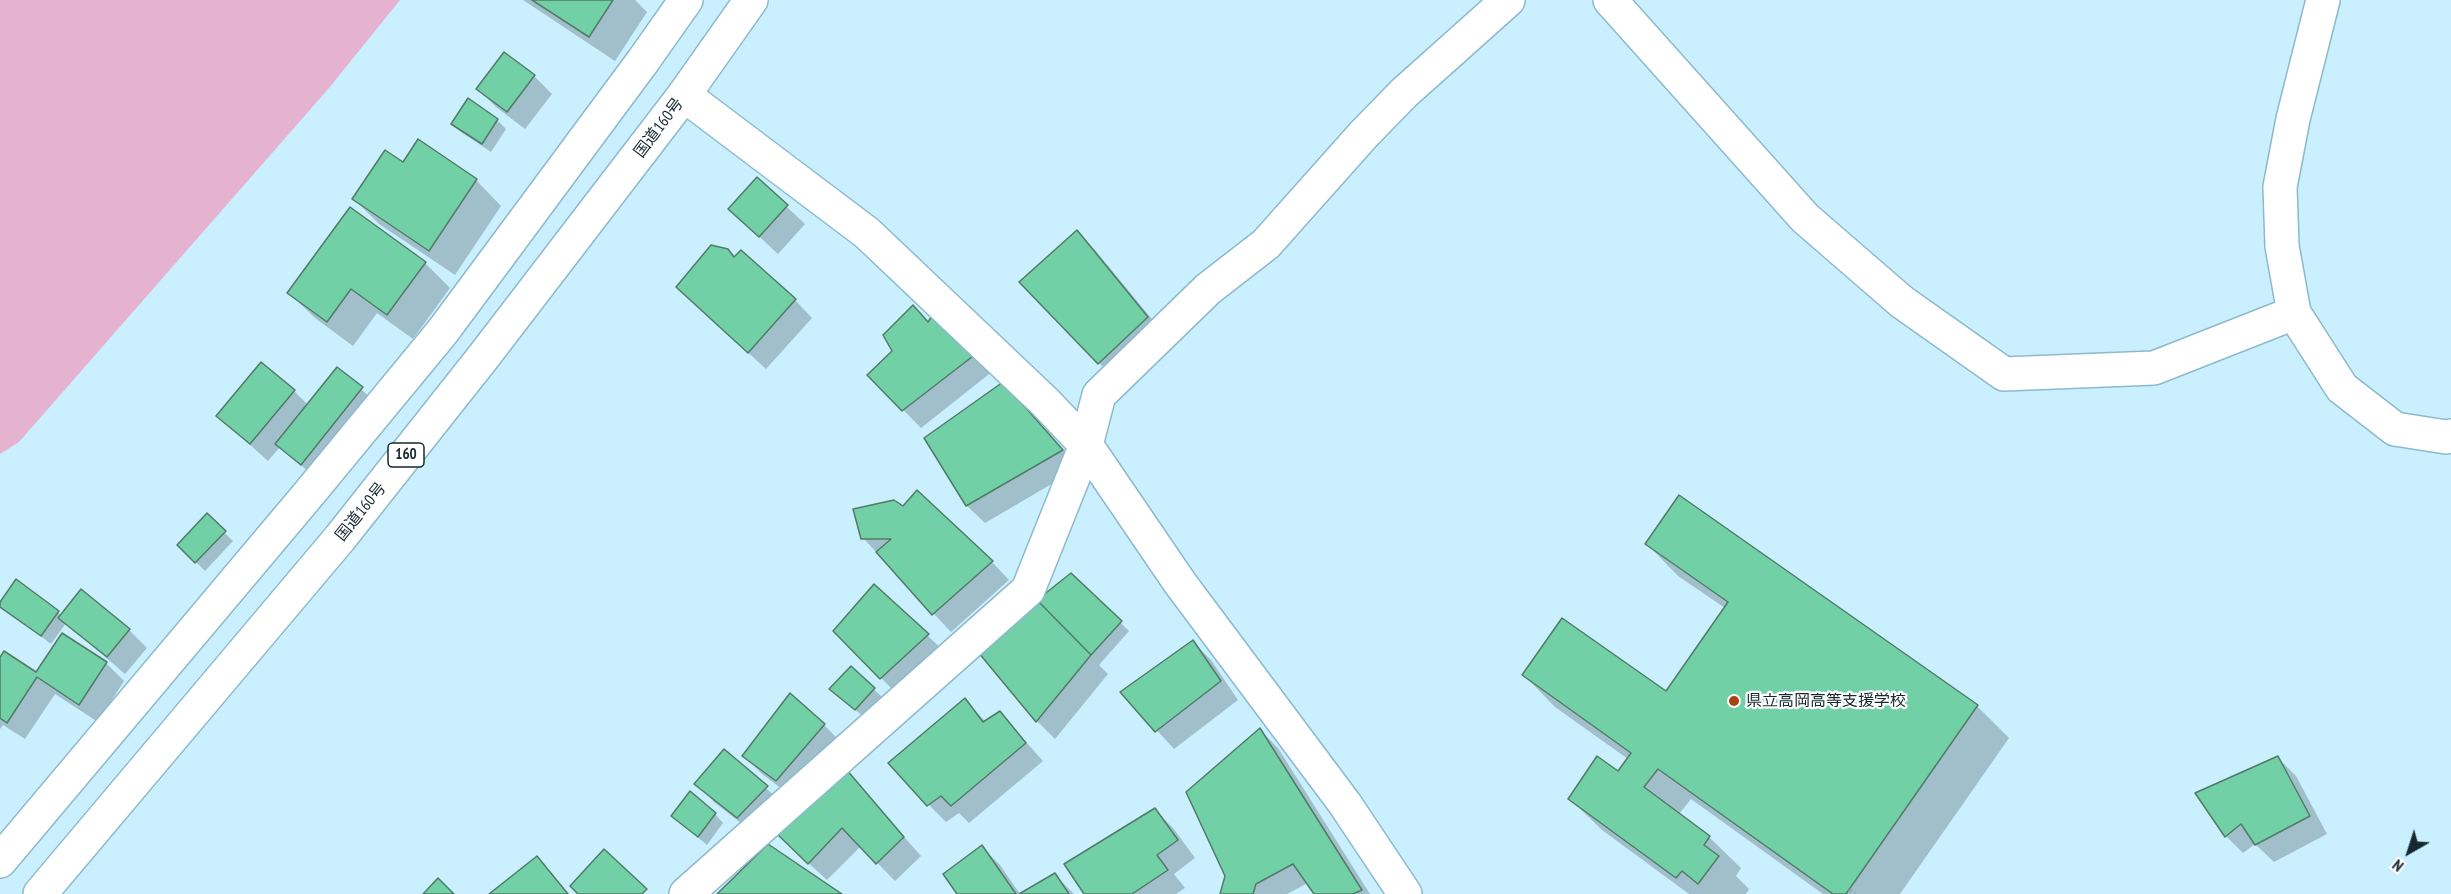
<!DOCTYPE html>
<meta charset="utf-8">
<style>
body{margin:0}
#map{position:relative;width:2451px;height:894px;overflow:hidden;background:#caeffe;font-family:"PT Sans Narrow",sans-serif}
canvas{display:block}
.north{position:absolute;left:2379px;top:822px;width:60px;height:60px;-webkit-text-stroke:4px #fff;paint-order:stroke;rotate:219deg;font-size:16px;font-weight:700;line-height:24px;text-align:center;color:#172930}
.north::after{content:'';display:block;margin:auto;width:21px;height:27px;background:#172930;clip-path:polygon(50% 0,100% 100%,50% 72%,0 100%)}
</style>
<div id="map">
<canvas width="2451" height="894"></canvas>
<div class="north">N</div>
</div>
<script>
const g = document.querySelector('canvas').getContext('2d');
g.lineJoin = 'round';
function paint(path, color) { g.fillStyle = color; g.fill(path, 'evenodd'); }
function stroke(path, color, width, dash) { g.strokeStyle = color; g.lineWidth = width; g.lineCap = dash ? 'butt' : 'round'; g.setLineDash(dash || []); g.stroke(path); }
function drawText(font, color, halo, rows, align = 'center') {
  g.font = font + ' "PT Sans Narrow","Noto Sans JP",sans-serif'; g.lineWidth = 4.5; g.setLineDash([]); g.textBaseline = 'middle'; g.strokeStyle = halo; g.fillStyle = color; for (const [text, x, y, turn = 0] of rows) {
    g.save(); g.translate(x, y); g.rotate((+turn || 0) * Math.PI / 180); g.textAlign = isNaN(turn) ? turn : align; if (halo) g.strokeText(text, 0, 0); g.fillText(text, 0, 0); g.restore();
  }
}
paint(new Path2D(`
 M0,0H400L329,88L19,442L0,454Z`), '#e5b2cf');
paint(new Path2D(`
 M523,0H635L647,12L615,61Z
 M504,54L534,76L552,94L525,129L496,107L478,89Z
 M497,120L506,129L491,152L461,132L453,124Z
 M757,179L805,224L778,254L748,226Z
 M476,180L501,206L455,275L379,224L354,199Z
 M1077,232L1095,250L1165,335L1117,380L1099,363Z
 M735,259L795,300L812,318L766,369L696,305Z
 M425,263L450,288L413,339L377,313L353,346L315,318L289,293Z
 M913,307L929,323L993,371L921,428L869,375L894,351Z
 M338,369L380,406L319,481L280,447L268,461L218,416L294,391L308,405Z
 M1021,402L1079,468L985,523L967,506L926,438Z
 M1680,497L1977,706L2009,738L1900,894H1823L1691,799L1679,814L1709,837L1741,868L1736,876L1749,889L1746,894H1689L1602,830L1570,799L1618,773L1628,759L1555,707L1524,675L1666,693L1725,608L1678,576L1647,544Z
 M855,510L992,562L1009,580L951,632L863,538Z
 M207,516L233,541L205,571L179,545Z
 M1071,575L1129,631L1099,665L1108,674L1055,739L1037,721L980,652Z
 M16,581L62,616L129,630L147,648L125,674L66,623L51,644L0,605Z
 M874,586L946,653L899,696L835,631Z
 M63,635L106,663L124,681L98,722L55,694L25,739L3,725L0,729V659L37,674Z
 M1193,642L1211,660L1238,700L1174,749L1122,692Z
 M851,668L883,698L865,718L840,697Z
 M965,700L986,722L1000,713L1043,761L969,823L959,813L946,822L928,804Z
 M824,725L842,743L794,798L762,774L744,756Z
 M1260,730L1278,748L1370,894H1315L1308,883L1287,894H1222Z
 M724,751L785,805L756,835L714,802L697,784Z
 M2278,758L2296,776L2327,834L2274,862L2255,844L2243,853L2226,836Z
 M846,771L921,856L895,881L861,846L827,880L794,850Z
 M1155,810L1173,828L1195,858L1174,874L1185,888L1176,894H1086Z
 M715,814L723,823L707,845L673,816Z
 M982,847L1000,865L1020,894H958Z
 M537,858L569,894H492Z
 M1055,875L1074,894H1022Z`), '#0003');
const building = new Path2D(`
 M532,0H613L589,37Z
 M504,52L535,75L507,112L476,89Z
 M468,98L498,119L482,144L451,124Z
 M418,139L477,179L429,251L352,199L385,150L403,162Z
 M757,177L788,205L759,237L728,209Z
 M350,207L426,262L387,315L351,289L327,322L287,293Z
 M1077,230L1148,317L1098,364L1019,282Z
 M711,245L728,249L734,257L741,250L796,299L748,353L676,287Z
 M913,305L928,322L935,311L977,353L902,411L867,375L892,351L883,335Z
 M261,362L295,390L250,444L216,416Z
 M337,367L363,387L301,465L275,444Z
 M1003,382L1063,450L966,506L924,438Z
 M917,490L993,561L932,615L876,552L891,539H861L853,509L894,500L903,506Z
 M1679,495L1978,705L1846,894H1833L1658,769L1644,787L1710,836L1704,845L1719,856L1698,884L1682,871L1676,878L1568,799L1597,756L1618,771L1631,753L1522,675L1562,618L1666,691L1728,602L1645,544Z
 M207,513L226,531L195,563L177,545Z
 M1071,573L1122,621L1091,655L1037,600Z
 M16,579L59,611L41,636L0,607V602Z
 M874,584L929,634L880,679L833,631Z
 M81,589L130,629L107,657L58,618Z
 M1037,600L1091,655L1036,722L978,652Z
 M62,633L107,662L79,705L37,677L7,723L0,718V657L4,651L36,672Z
 M1193,640L1221,681L1155,732L1120,692Z
 M851,666L875,688L855,710L829,689Z
 M790,693L825,724L776,781L742,756Z
 M965,698L983,722L1000,711L1026,743L951,806L941,796L927,806L888,763Z
 M1260,728L1362,890L1353,894H1314L1293,864L1256,884L1253,894H1220L1225,876L1186,792Z
 M724,749L768,786L737,818L694,784Z
 M2278,756L2310,816L2255,845L2241,824L2225,837L2195,793Z
 M846,769L904,837L876,864L842,828L808,864L775,832Z
 M690,791L716,813L698,837L671,816Z
 M1155,808L1178,840L1157,855L1168,870L1132,894H1084L1064,864Z
 M768,844L842,894H717Z
 M982,845L1016,894H957L943,874Z
 M604,849L647,889L642,894H578L570,886Z
 M537,856L568,894H489Z
 M1055,873L1069,894H1019Z
 M438,878L454,894H423Z`);
paint(building, '#71d0a6');
stroke(building, '#527b67', 1.5);
const street = new Path2D(`
 M1610,0L1805,218L1902,302L2004,374L2154,368L2294,313
 M684,95L867,233L1045,402L1086,445L1180,583L1345,804L1405,894
 M686,894L1028,590L1086,445L1099,395L1208,289L1266,244L1364,134L1404,93L1508,0`);
const secondary = new Path2D(`
 M2323,0L2293,119L2280,187L2282,246L2294,313L2342,388L2395,429L2446,437L2451,436`);
const highway = new Path2D(`
 M0,861L307,496L443,331L643,61L686,0
 M40,894L340,538L484,356L684,95L751,0`);
stroke(street, '#8cbacc', 36);
stroke(secondary, '#8cbacc', 36);
stroke(highway, '#8cbacc', 36);
stroke(new Path2D(`
 M1849,890L1855,894`), '#8dabb8', 4, [3, 3]);
stroke(street, '#fff', 33);
stroke(secondary, '#fff', 33);
stroke(highway, '#fff', 33);
for (const [x, y, r, color] of [
 [1734,701,6,"#a8440f"]
]) { const dot = new Path2D(); dot.arc(x, y, r, 0, 2 * Math.PI); g.fillStyle = color; g.fill(dot); stroke(dot, '#fff', 2); }
for (const [x, y, w] of [
 [406,455,36]
]) { const box = new Path2D(); box.roundRect(x - w / 2, y - 12, w, 24, 4.5); g.fillStyle = '#fff'; g.fill(box); stroke(box, '#172930', 1.5); }
drawText('bold 15px', '#172930', null, [
 ["160",406,455]
]);
drawText('16px', '#172930', '#fff', [
 ["国道160号",659,128,-53],
 ["国道160号",361,512,-51]
]);
drawText('16px', '#172930', '#fff', [
 ["県立高岡高等支援学校",1746,701]
], 'left');
</script>
